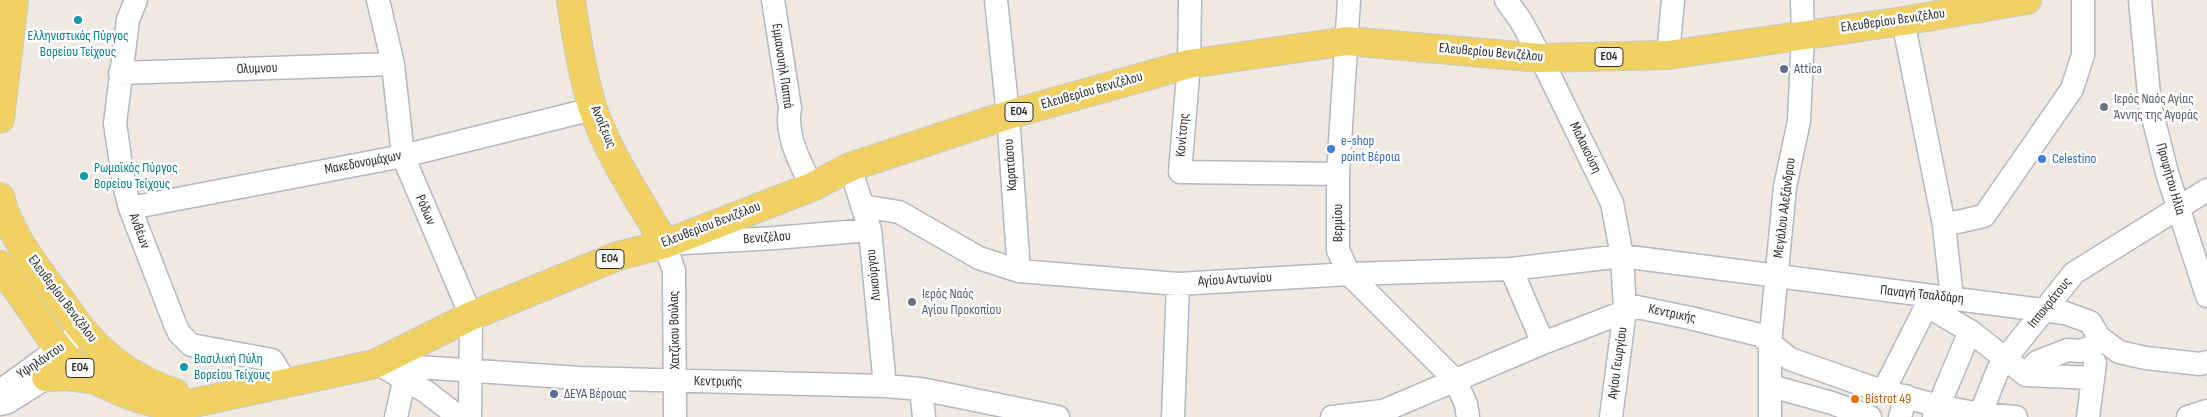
<!DOCTYPE html>
<meta charset="utf-8">
<style>
body{margin:0}
canvas{display:block;background:#efe9e1}
</style>
<canvas width="2207" height="417"></canvas>
<script>
const g = document.querySelector('canvas').getContext('2d');
g.lineJoin = 'round';
function stroke(path, color, width, dash) { g.strokeStyle = color; g.lineWidth = width; g.lineCap = dash ? 'butt' : 'round'; g.setLineDash(dash || []); g.stroke(path); }
function drawText(font, color, halo, rows, align = 'center') {
  g.font = font + ' "Sofia Sans Condensed",sans-serif'; g.lineWidth = 5; g.setLineDash([]); g.textBaseline = 'middle'; g.strokeStyle = halo; g.fillStyle = color; for (const [text, x, y, turn = 0] of rows) {
    g.save(); g.translate(x, y); g.rotate((+turn || 0) * Math.PI / 180); g.textAlign = isNaN(turn) ? turn : align; if (halo) g.strokeText(text, 0, 0); g.fillText(text, 0, 0); g.restore();
  }
}
const minor = new Path2D(`
 M136,0L128,20L115,123L124,185L130,208L175,324L179,333L191,345L272,360L286,383
 M378,0L393,64L403,156L471,316L470,417
 M773,0L790,108C785,136 800,162 812,187
 M996,0L1008,115L1019,271
 M1190,0L1189,64L1180,172L1338,174
 M1349,0L1338,174V250L1349,274L1455,380L1466,404L1468,417
 M1506,0L1521,21L1541,58L1612,203L1622,256L1625,310L1611,417
 M2140,0L2150,105L2167,173L2207,296
 M1903,21L1944,225L1952,298
 M1668,55L1673,0
 M120,73L393,64
 M850,167L870,230L885,386
 M862,206L899,212L979,258L1019,271L1178,284L1349,274L1511,269L1622,256L2065,313L2090,322L2099,337L2119,352L2146,358L2200,364L2207,362
 M130,208L403,156L593,109
 M1944,225L1984,216L2072,89L2083,55V0
 M1511,269L1543,343
 M1927,306L1970,331L2026,375L2093,378
 M375,364L579,378L885,386L921,389L1058,417
 M385,368L425,391L459,417
 M2026,375L2037,362L2068,350L2080,351L2092,347L2099,337
 M1771,386L1832,403L1870,417
 M921,389L924,417
 M1884,390L1931,297
 M0,391L83,331
 M0,404L8,402L62,368
 M396,417L405,378
 M675,417L674,271L665,244L775,238L870,230
 M1173,417L1178,284
 M1332,417L1383,411L1543,343L1637,307L1690,318L1760,335L1790,359L1867,386L1938,406L1980,414L2016,417
 M1770,417V344L1785,187L1799,121L1803,34L1802,0
 M1900,417L1906,396
 M1934,417L1970,331
 M1979,417L1998,370L2005,359L2074,273L2207,190
 M2088,417L2095,363
 M2188,417L2207,411`);
const major = new Path2D(`
 M571,0C576,36 582,74 593,109C609,156 640,200 665,244
 M0,119L14,0
 M0,197C10,237 40,272 64,305C74,319 84,334 97,346C119,368 146,383 175,393
 M0,265C13,284 27,303 40,322C49,335 58,350 70,361C97,386 139,401 175,407L375,364L471,316L618,256L665,244L812,187L850,167L1008,115L1189,64L1347,41L1541,58L1668,55L1903,21L2027,0
 M46,377L66,376L95,380`);
stroke(minor, '#b4b7c1', 25);
stroke(major, '#c9c9c9', 30);
stroke(minor, '#fff', 22);
stroke(major, '#f2d163', 28);
for (const [x, y, r, color] of [
 [78,20,5,"#0f9aa8"],
 [1784,69,5,"#5c6f8a"],
 [2104,107,5,"#6b7280"],
 [1331,149,5,"#3f7fe0"],
 [2042,159,5,"#3f7fe0"],
 [84,176,5,"#0f9aa8"],
 [912,302,5,"#6b7280"],
 [184,367,5,"#0f9aa8"],
 [554,394,5,"#5c6f8a"],
 [1855,399,5,"#e8710a"]
]) { const dot = new Path2D(); dot.arc(x, y, r, 0, 2 * Math.PI); g.fillStyle = color; g.fill(dot); stroke(dot, '#fff', 2); }
for (const [x, y, w] of [
 [1609,57,28],
 [1019,112,28],
 [610,259,28],
 [80,368,28]
]) { const box = new Path2D(); box.roundRect(x - w / 2, y - 9.5, w, 19, 4); g.fillStyle = '#fff'; g.fill(box); stroke(box, '#2e2e2e', 1); }
drawText('bold 12px', '#2e2e2e', null, [
 ["ΕΟ4",1609,57],
 ["ΕΟ4",1019,112],
 ["ΕΟ4",610,259],
 ["ΕΟ4",80,368]
]);
drawText('14px', '#2e2e2e', '#fff', [
 ["Ελευθερίου Βενιζέλου",1893,21,-8],
 ["Ελευθερίου Βενιζέλου",1491,53,5],
 ["Εμμανουήλ Παππά",782,66,82],
 ["Ολυμνου",257,69,-2],
 ["Ελευθερίου Βενιζέλου",1092,91,-16],
 ["Ανοίξεως",603,127,67],
 ["Κονίτσης",1183,135,-85],
 ["Μαλακούση",1585,148,64],
 ["Μακεδονομάχων",363,163,-11],
 ["Καρατάσου",1011,165,-94],
 ["Προφήτου Ηλία",2170,179,74],
 ["Μεγάλου Αλεξάνδρου",1785,208,-83],
 ["Ρόδων",425,210,67],
 ["Βερμίου",1338,223,-90],
 ["Ελευθερίου Βενιζέλου",711,225,-21],
 ["Ανθέων",139,231,69],
 ["Βενιζέλου",767,238,-4],
 ["Λυκούργου",874,275,-96],
 ["Αγίου Αντωνίου",1235,280,-3],
 ["Παναγή Τσαλδάρη",1922,295,6],
 ["Ελευθερίου Βενιζέλου",62,299,53],
 ["Ιπποκράτους",2050,303,-51],
 ["Κεντρικής",1672,314,12],
 ["Χατζίκου Βούλας",675,330,-91],
 ["Υψηλάντου",41,361,-34],
 ["Αγίου Γεωργίου",1618,363,-82],
 ["Κεντρικής",718,382,1]
]);
drawText('14px', '#0d838f', '#fff', [
 ["Ελληνιστικός Πύργος",78,36,"center"],
 ["Βορείου Τείχους",78,52,"center"],
 ["Ρωμαϊκός Πύργος",94,168],
 ["Βορείου Τείχους",94,184],
 ["Βασιλική Πύλη",194,359],
 ["Βορείου Τείχους",194,375]
], 'left');
drawText('14px', '#4e5e75', '#fff', [
 ["Attica",1794,69],
 ["ΔΕΥΑ Βέροιας",564,394]
], 'left');
drawText('14px', '#5b616d', '#fff', [
 ["Ιερός Ναός Αγίας",2114,99],
 ["Άννης της Αγοράς",2114,115],
 ["Ιερός Ναός",922,294],
 ["Αγίου Προκοπίου",922,310]
], 'left');
drawText('14px', '#366cbe', '#fff', [
 ["e-shop",1341,141],
 ["point Βέροια",1341,157],
 ["Celestino",2052,159]
], 'left');
drawText('14px', '#c56008', '#fff', [
 ["Bistrot 49",1865,399]
], 'left');
</script>
